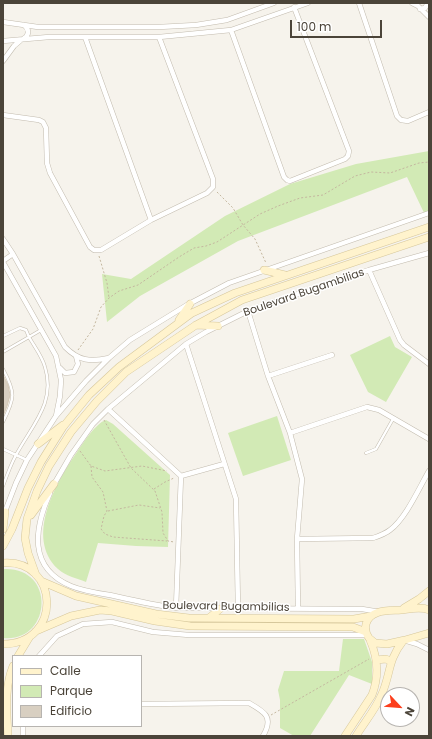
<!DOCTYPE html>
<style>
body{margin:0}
#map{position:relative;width:432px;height:739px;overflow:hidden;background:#f6f3ec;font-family:Poppins,sans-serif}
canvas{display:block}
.frame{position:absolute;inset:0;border:4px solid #4b4439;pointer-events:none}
.legend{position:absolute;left:12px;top:655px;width:130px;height:72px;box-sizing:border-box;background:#fff;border:1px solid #b7b4b0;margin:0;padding:5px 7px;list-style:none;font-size:12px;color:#4b4439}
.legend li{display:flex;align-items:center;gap:8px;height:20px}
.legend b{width:20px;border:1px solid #b7b4b0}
.north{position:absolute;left:380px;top:687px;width:40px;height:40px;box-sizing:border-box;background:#fff;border:1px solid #b7b4b0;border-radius:50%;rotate:116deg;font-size:11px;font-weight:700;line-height:16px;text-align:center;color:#4b4439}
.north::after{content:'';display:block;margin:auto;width:14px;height:18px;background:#fc3f1d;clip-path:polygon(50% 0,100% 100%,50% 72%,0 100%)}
.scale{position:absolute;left:290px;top:20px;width:92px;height:18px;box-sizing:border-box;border:2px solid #4b4439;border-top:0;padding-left:5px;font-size:12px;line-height:14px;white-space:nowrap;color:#4b4439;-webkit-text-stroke:3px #fff;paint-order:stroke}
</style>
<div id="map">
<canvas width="432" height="739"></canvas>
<div class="frame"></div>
<ul class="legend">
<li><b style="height:5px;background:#fff3cd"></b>Calle</li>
<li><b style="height:11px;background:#d2eab5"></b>Parque</li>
<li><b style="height:11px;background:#d8cfc1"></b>Edificio</li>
</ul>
<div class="north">N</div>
<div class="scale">100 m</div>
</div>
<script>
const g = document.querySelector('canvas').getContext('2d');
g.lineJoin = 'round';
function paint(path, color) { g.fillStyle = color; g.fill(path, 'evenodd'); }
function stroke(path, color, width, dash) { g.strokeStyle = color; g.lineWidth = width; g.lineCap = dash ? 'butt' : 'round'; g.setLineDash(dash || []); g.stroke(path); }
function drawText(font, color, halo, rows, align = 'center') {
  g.font = font + ' Poppins,sans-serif'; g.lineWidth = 3; g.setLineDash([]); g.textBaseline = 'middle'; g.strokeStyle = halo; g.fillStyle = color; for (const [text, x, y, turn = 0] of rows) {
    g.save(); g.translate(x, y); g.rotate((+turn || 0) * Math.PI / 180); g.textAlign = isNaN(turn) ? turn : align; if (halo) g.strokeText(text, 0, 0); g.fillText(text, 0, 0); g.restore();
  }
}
paint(new Path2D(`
 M429,151V214L425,215L407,177L238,241L140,296L107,322L102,274L131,279L225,216L290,184L356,164Z
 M390,336L395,347L412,357L386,402L368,392L350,355Z
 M277,416L291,460L243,476L228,433Z
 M106,420L113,424L170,475L168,547L136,546L98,543L86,582C76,578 66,576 58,569C24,537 57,481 77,452C83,443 96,423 106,420Z
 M3,569C57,566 52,643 3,638Z
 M343,639H364L372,662V684L349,675L310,736H294L280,728V700L278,690L284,671H339Z`), '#d2eab5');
const building = new Path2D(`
 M3,375L8,385L10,395L7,406L3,416Z`);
paint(building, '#d8cfc1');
stroke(building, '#d3c7b4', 1);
const lane = new Path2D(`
 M3,336L20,328L26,330L29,337L3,352
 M3,369C16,393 15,398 3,422
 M3,449L27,460
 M366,453L376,449L393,419
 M3,486C7,475 11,464 16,455C32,425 56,403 45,367C42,356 34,346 29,337L41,330`);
const street = new Path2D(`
 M359,3L397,116L401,120L408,121L429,112
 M412,3L418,6L429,17
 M420,9L425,8L428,3
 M3,22L38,27H159L196,25L227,20L274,3
 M231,30L284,177L287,180L290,181L345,159L348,156L349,151L294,7
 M85,37L151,220
 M23,39C29,36 30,30 24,25
 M3,41L49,37H159L231,30L308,3
 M3,61L14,46L21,40
 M3,115L39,120L43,122L46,128L47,163L50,173L90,247L94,250H101L151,220L207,193L213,187V179L159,37
 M3,239L13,254L65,347C79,361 90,362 109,358
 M3,261L13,254
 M3,262L56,356L61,380L60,396L56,416
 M369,270L400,340L404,345L429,364
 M248,311L268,376L290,433L302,479L297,539L298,608
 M186,344L236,499L238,608
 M60,368L65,373L74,372L78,364L76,356
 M268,376L332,355
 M108,409L181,476L176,608
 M290,433L367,407L379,410L429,439
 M181,476L224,464
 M53,486L71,455L93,424L108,409L186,344L206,332L248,311L369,270L429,253
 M50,493C34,529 28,568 71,586C83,591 97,593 110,595C132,600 153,605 176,608L362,609L380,612
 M4,514L16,483L27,460L56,416L86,381L109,358L130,340L187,305L229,283L429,213
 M297,539L373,538C379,536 385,534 390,530C406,518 419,488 429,471
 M407,641L417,644L429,650
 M39,656L57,636L83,624L112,622L153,632L189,635H367
 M141,704L249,703C265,712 274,717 263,736
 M23,726V736`);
const secondary = new Path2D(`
 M264,270L285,275
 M179,320L190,304
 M196,325L218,326
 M38,444L63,425
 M31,515L54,484
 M3,529L5,512
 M3,546L12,529L28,488L41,462L63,427L89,395L119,367L192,313L235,293L429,227
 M3,563C60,559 63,644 3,644
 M36,575L28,553L25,538L27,519L37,491L49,466L71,432L97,401L126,372L196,325L242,300L429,237
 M41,581L76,596L156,614L189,618L354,619L371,616
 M404,608L419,599L429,591
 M429,610C421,606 410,609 401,610C389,611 370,609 366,624C365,629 366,634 369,638L375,643L387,644L405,640L429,633
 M210,617L220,609
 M36,631L71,616L100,610L112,611L155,621L190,626L353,627L366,632
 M18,656L29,638
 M376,660L386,659L390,661
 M8,736C7,713 4,688 13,666
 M345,736L372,695C379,677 378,658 370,640
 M356,736C364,723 375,710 381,696C391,675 387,661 403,641`);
stroke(lane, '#c2bbae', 3.5);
stroke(street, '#c2bbae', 5.5);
stroke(secondary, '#d6c79b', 8);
stroke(new Path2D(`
 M217,192L233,208L243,225L255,239L266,263
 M99,256L107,283L109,298
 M78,350L93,329L101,307L109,298L119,291L138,285L179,257L194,248L206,246L217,242L260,214L278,206L300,198L323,195L355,176L371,172L390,173L419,163L429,162
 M104,420L131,468L155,491L162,512L163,533L168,541L174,542
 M80,451L91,466L105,471L142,466L167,471
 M91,466L92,477L103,492L107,511L104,516L101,529L105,534L113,537L167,541
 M154,489L165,482L174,478
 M108,511L139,505L160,508
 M271,715L369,659`), '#c4b79f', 1, [2, 2]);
stroke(lane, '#fff', 2.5);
stroke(street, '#fff', 4.5);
stroke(secondary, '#fff3cd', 7);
drawText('11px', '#4b4439', '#fff', [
 ["Boulevard Bugambilias",304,293,-19],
 ["Boulevard Bugambilias",226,607,1]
]);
</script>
